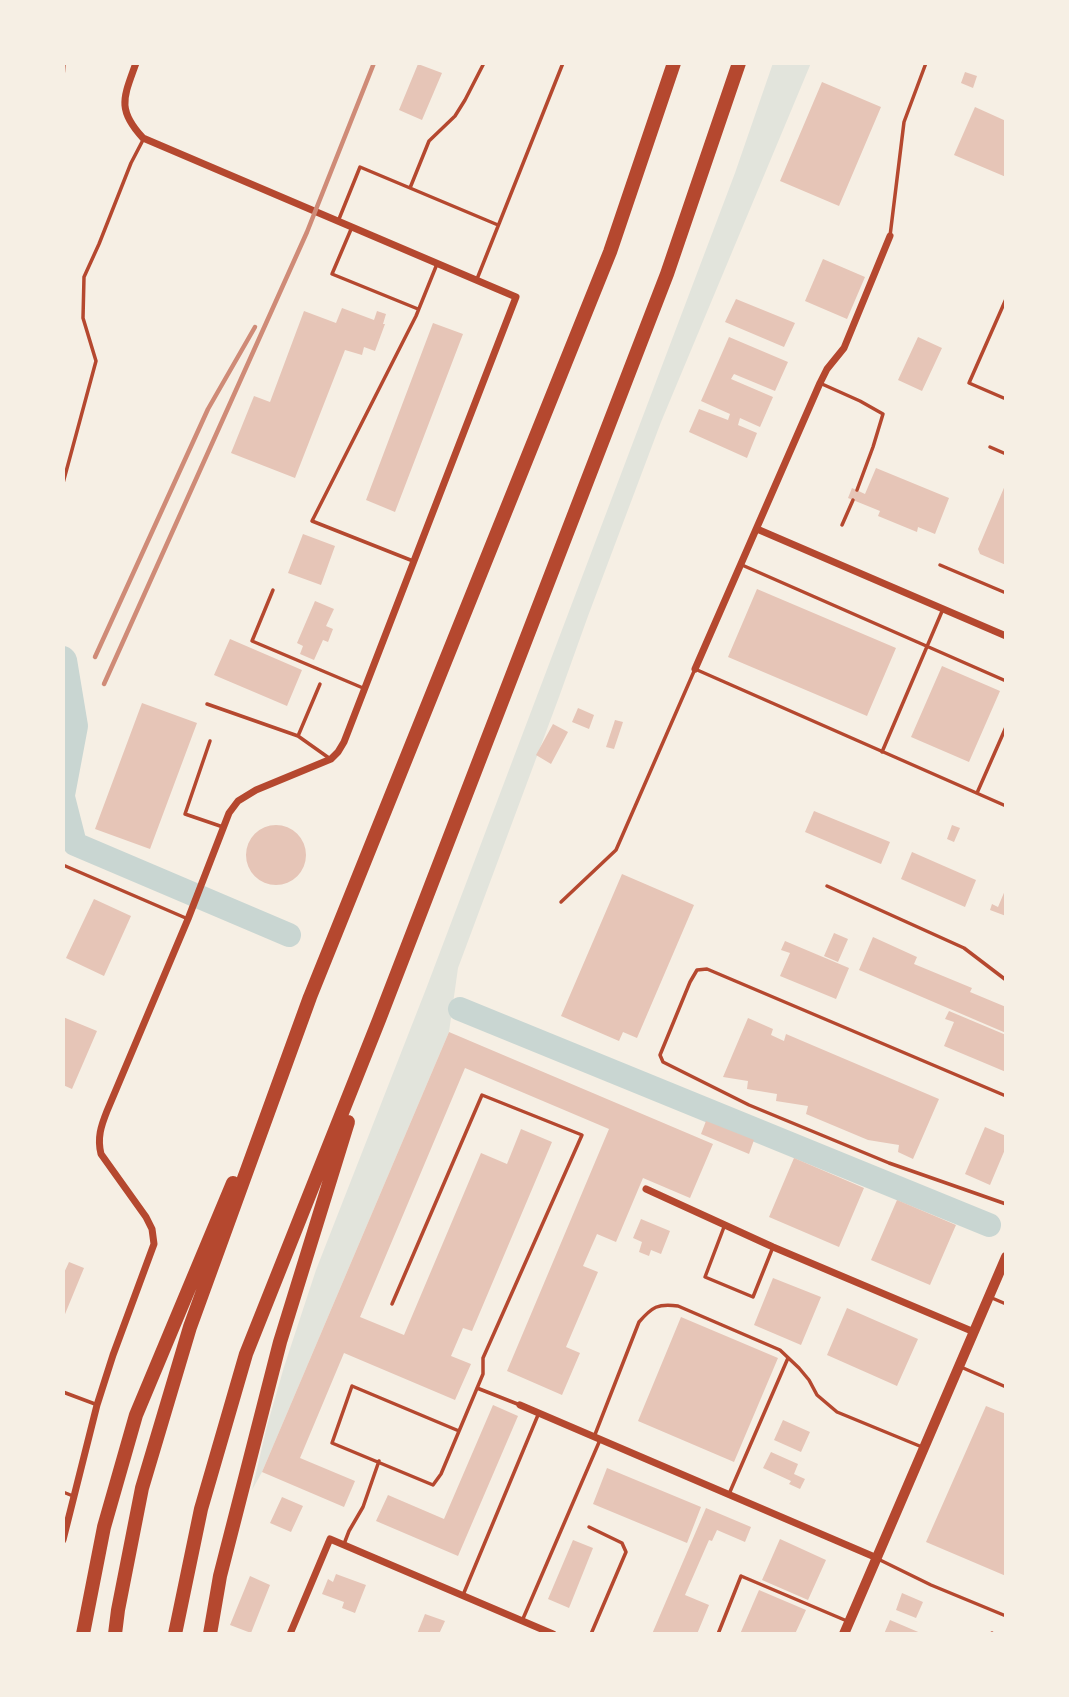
<!DOCTYPE html>
<style>
body{margin:0}
#map{position:relative;width:1069px;height:1697px;overflow:hidden;background:#f6efe4;font-family:"Fira Sans",sans-serif}
canvas{display:block}
.frame{position:absolute;inset:0;border:65px solid #f6efe4;pointer-events:none}
</style>
<div id="map">
<canvas width="1069" height="1697"></canvas>
<div class="frame"></div>
</div>
<script>
const g = document.querySelector('canvas').getContext('2d');
g.lineJoin = 'round';
function paint(path, color) { g.fillStyle = color; g.fill(path, 'evenodd'); }
function stroke(path, color, width, dash) { g.strokeStyle = color; g.lineWidth = width; g.lineCap = dash ? 'butt' : 'round'; g.setLineDash(dash || []); g.stroke(path); }
paint(new Path2D(`
 M773,63H811L661,422L588,616L559,697L458,968L449,1032L262,1472L252,1490L267,1426L284,1367L316,1270L426,989L735,173Z`), '#e2e4dc');
stroke(new Path2D(`
 M63,658L65,660L76,726L63,795
 M63,797L75,844L289,935
 M460,1009L989,1225`), '#c9d6d2', 24);
paint(new Path2D(`
 M418,64L442,73L422,120L399,110Z
 M965,72L977,76L973,88L961,83Z
 M822,82L881,107L839,206L780,181Z
 M975,107L1006,121V177L954,155Z
 M823,259L865,277L847,319L805,301Z
 M736,299L795,323L784,347L725,322Z
 M342,308L374,320L377,311L386,314L383,324H385L375,351L364,347L362,355L345,350L295,478L231,453L254,396L270,402L304,311L336,323Z
 M433,323L463,334L395,512L366,500Z
 M729,337L788,362L775,391L734,374L731,379L773,397L760,427L740,418L738,425L757,433L747,458L689,432L699,409L728,420L730,414L701,401Z
 M918,337L942,348L922,391L898,380Z
 M876,468L949,498L935,534L918,527L917,532L878,516L880,511L848,498L852,488L865,494Z
 M1006,483V565L980,554L978,549Z
 M303,534L335,546L321,585L288,573Z
 M757,589L896,648L867,716L728,657Z
 M315,601L334,609L326,626L333,629L328,642L323,640L314,660L300,654L303,646L297,643Z
 M230,639L302,670L287,706L214,675Z
 M942,666L1000,691L969,762L911,737Z
 M142,703L197,723L150,849L95,829Z
 M578,708L594,715L589,729L572,722Z
 M615,720L623,722L614,749L606,747Z
 M553,724L568,732L551,764L536,755Z
 M814,811L890,842L881,864L805,832Z
 M952,825L960,828L954,842L947,839Z
 M246 855a30 30 0 1 1 60 0a30 30 0 1 1-60 0Z
 M912,852L976,880L965,907L901,879Z
 M622,874L694,905L637,1038L623,1032L619,1041L561,1016Z
 M1006,888V916L990,910L992,904L998,907Z
 M94,899L131,916L104,976L66,958Z
 M834,933L848,939L838,962L824,956Z
 M873,937L917,957L914,964L972,988L970,992L1006,1007V1033L859,970Z
 M785,941L849,968L836,999L780,976L790,953L781,950Z
 M949,1011L1006,1035V1072L944,1046L954,1022L945,1019Z
 M63,1017L97,1031L72,1089L63,1085Z
 M748,1018L773,1029L771,1035L784,1041L786,1034L939,1099L913,1159L898,1152L899,1145L868,1140L806,1114L808,1106L776,1101L777,1094L747,1089L748,1081L723,1077Z
 M449,1032L713,1144L690,1198L643,1178L616,1242L597,1234L583,1266L598,1272L566,1347L580,1353L562,1395L507,1371L609,1129L465,1068L360,1317L404,1335L481,1153L507,1164L521,1129L552,1142L472,1331L463,1328L451,1356L471,1364L455,1400L344,1353L300,1458L355,1481L344,1507L262,1472Z
 M706,1121L754,1140L749,1154L701,1134Z
 M985,1127L1006,1136V1147L990,1185L965,1174Z
 M794,1158L864,1188L839,1247L769,1217Z
 M897,1200L956,1225L930,1285L871,1260Z
 M641,1219L670,1231L661,1254L651,1250L649,1256L639,1252L642,1242L633,1238Z
 M69,1262L84,1268L63,1319V1275Z
 M773,1278L821,1297L801,1345L754,1325Z
 M847,1308L918,1339L897,1386L827,1355Z
 M681,1317L778,1358L734,1462L638,1421Z
 M493,1405L518,1416L458,1556L376,1521L388,1495L444,1519Z
 M986,1406L1006,1414V1576L926,1542Z
 M783,1420L810,1432L801,1452L774,1440Z
 M771,1452L798,1464L794,1474L805,1479L800,1489L789,1484L791,1481L763,1468Z
 M607,1468L701,1507L687,1543L593,1504Z
 M282,1497L303,1506L291,1532L270,1523Z
 M706,1508L751,1527L745,1542L717,1530L712,1541L709,1540L685,1595L709,1605L697,1634H652Z
 M780,1539L826,1560L808,1600L762,1580Z
 M573,1540L593,1548L569,1608L548,1599Z
 M336,1574L366,1585L355,1613L342,1608L344,1602L322,1594L328,1579L333,1582Z
 M250,1576L270,1585L251,1633L230,1625Z
 M759,1590L806,1610L795,1634H740Z
 M902,1593L923,1602L916,1618L896,1610Z
 M425,1614L445,1621L439,1634H417Z
 M890,1620L923,1634H884Z`), '#e6c5b7');
stroke(new Path2D(`
 M410,188L498,225
 M339,219L360,167L410,188L429,141L455,116L465,100L484,63
 M352,227L332,274L418,309
 M890,236L904,122L926,63
 M477,279L563,63
 M1006,299L969,383L1006,399
 M822,384L860,401L883,414L873,447L857,490
 M990,447L1006,454
 M63,483L96,361L83,318L84,277L99,244L131,163L143,140
 M842,525L853,500
 M413,561L312,521L416,316L437,264
 M742,565L1006,681
 M940,565L1006,593
 M273,590L252,641L363,688
 M320,684L298,736L329,758
 M207,704L298,736
 M210,741L185,814L223,827
 M882,752L943,609
 M977,793L1006,727
 M63,865L188,919
 M827,886L964,948L1006,980
 M561,902L616,850L695,669L1006,806
 M1006,1096L707,969L697,970L690,982L660,1055L663,1062L749,1105L889,1163L1006,1204
 M724,1227L705,1277L753,1297L773,1247
 M992,1298L1006,1304
 M392,1304L482,1095L582,1135L483,1358V1374L441,1474L433,1485L332,1443L352,1386L459,1431
 M961,1367L1006,1387
 M477,1388L520,1405
 M63,1392L95,1404
 M594,1437L639,1322C652,1307 658,1303 678,1306L780,1350L799,1368L809,1380L817,1395L837,1412L922,1447
 M63,1492L73,1496
 M729,1494L788,1358
 M589,1527L622,1543L626,1552L591,1634
 M344,1544L349,1531L363,1507L379,1461
 M878,1559L931,1585L1006,1616
 M463,1595L538,1415
 M522,1621L600,1440
 M718,1634L741,1576L847,1621
 M991,1634L992,1633`), '#b5482f', 3.5);
stroke(new Path2D(`
 M757,529L1006,636
 M695,669L820,383L827,369L844,348L890,236
 M646,1189L773,1247L974,1332
 M520,1405L877,1558
 M63,1540L97,1405L113,1355L154,1244L152,1229L146,1217L101,1154C97,1138 101,1126 107,1111L188,919L229,813L238,801L256,790L331,759L338,752L344,742L516,297L143,138C116,109 124,97 136,63
 M290,1634L330,1539L553,1634`), '#b5482f', 7);
stroke(new Path2D(`
 M844,1634L1006,1257`), '#b5482f', 10);
stroke(new Path2D(`
 M83,1634L104,1527L136,1415L233,1183
 M115,1634L118,1610L142,1488L190,1327L310,997L610,252L674,63
 M175,1634L201,1509L246,1354L379,1020L667,274L739,63
 M210,1634L220,1576L280,1342L348,1122`), '#b5482f', 14);
stroke(new Path2D(`
 M63,72L64,63
 M95,657L208,409L255,327
 M104,684L307,232L374,63`), '#cf8b77', 4.5);
</script>
